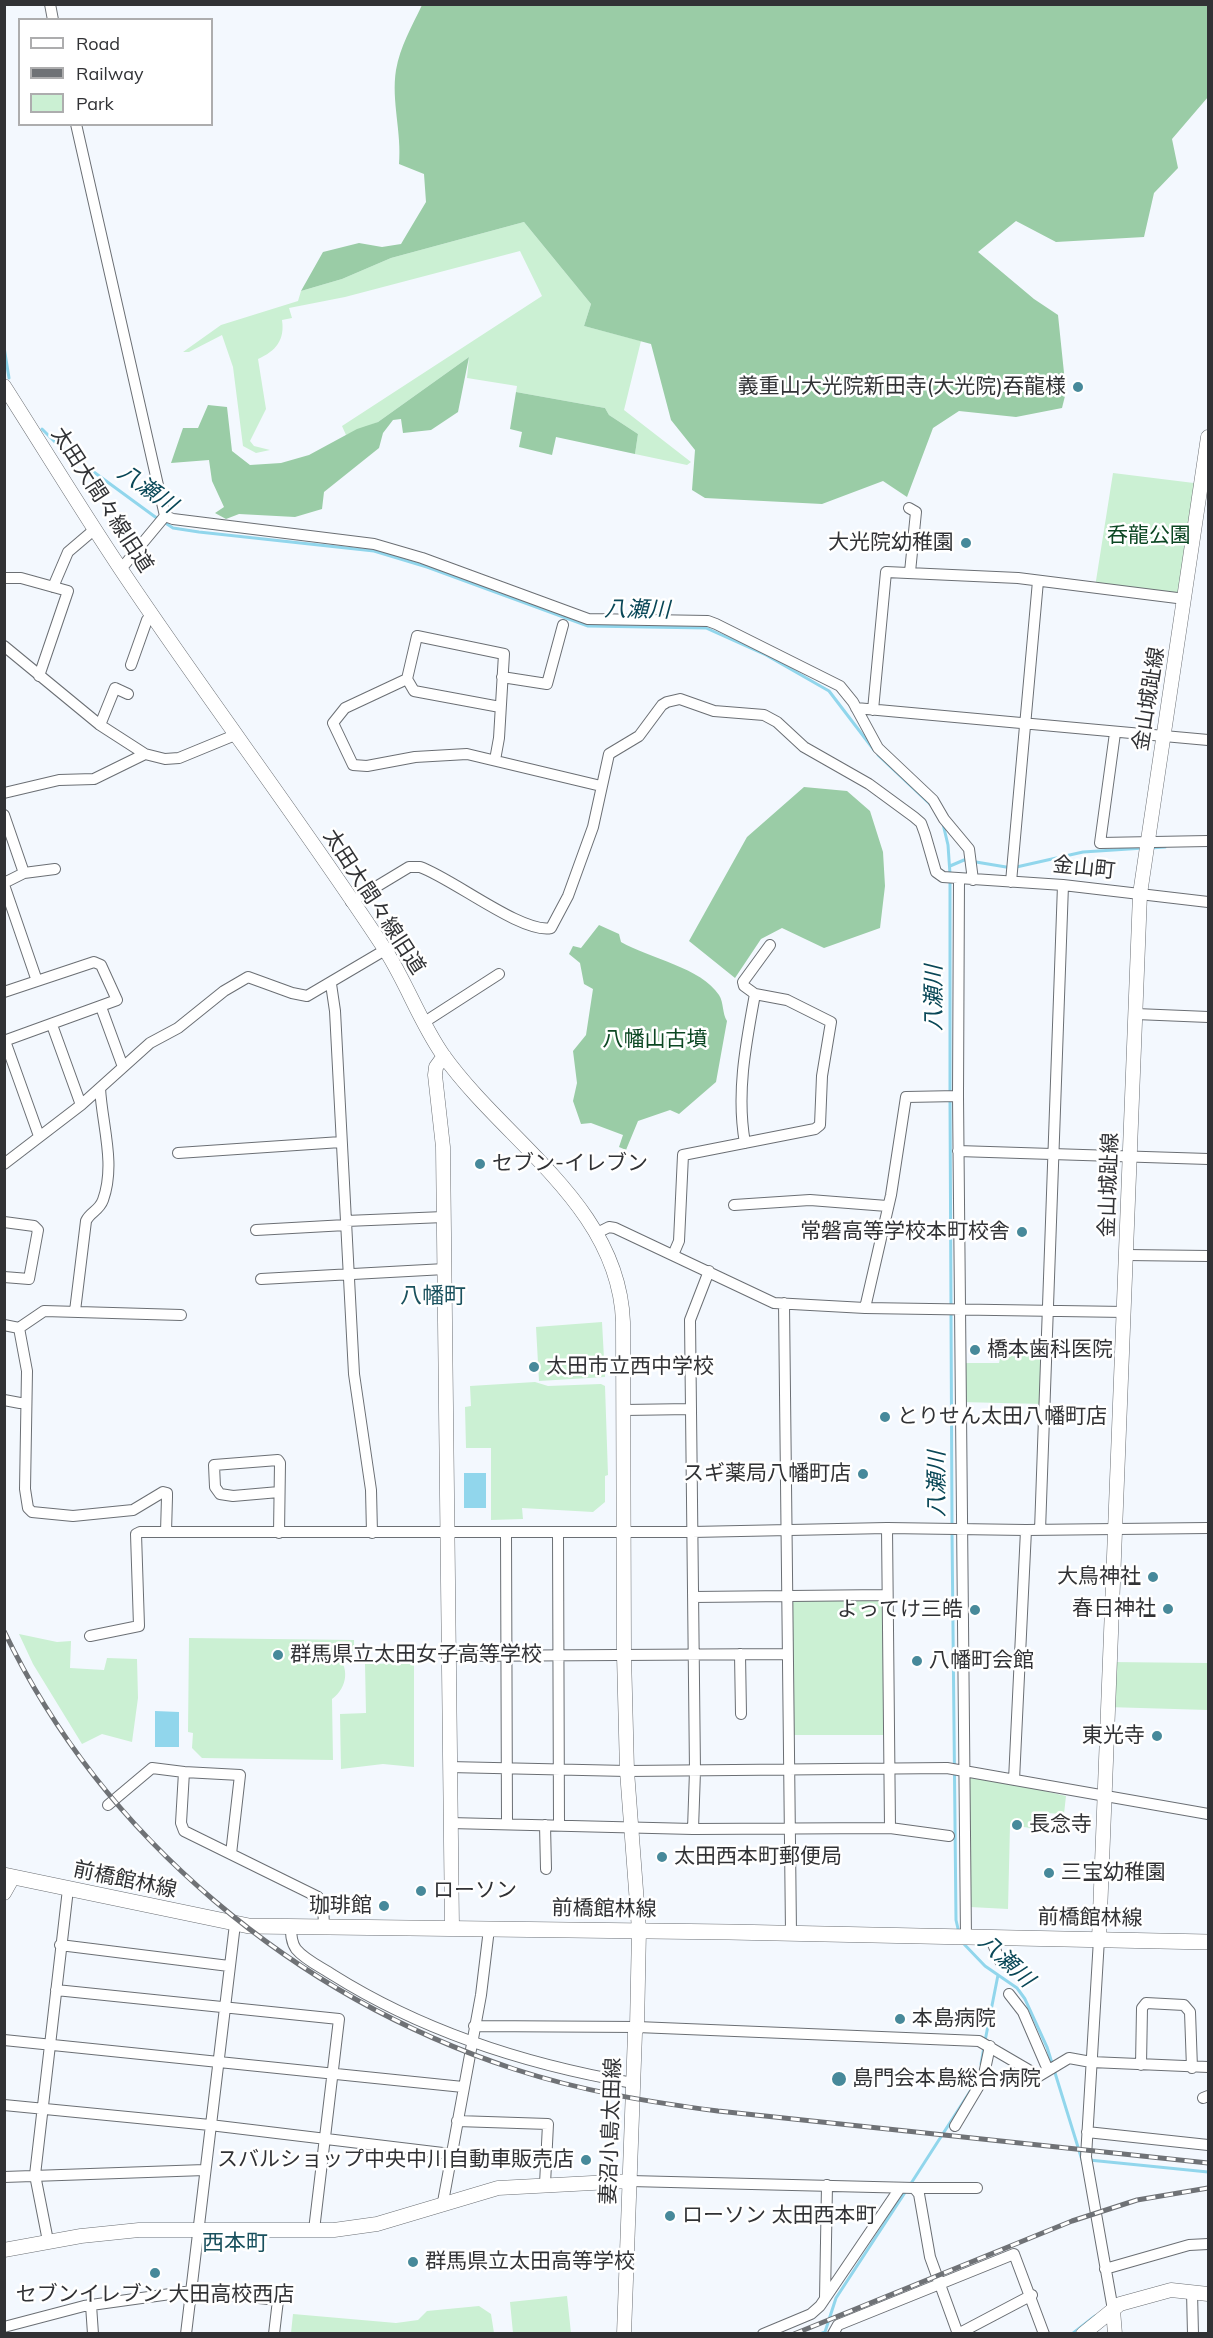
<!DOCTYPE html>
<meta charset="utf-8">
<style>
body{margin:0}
#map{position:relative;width:1213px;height:2338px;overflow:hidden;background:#f3f8fe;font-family:Mulish,sans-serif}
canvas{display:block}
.frame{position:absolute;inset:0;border:6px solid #313235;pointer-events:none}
.legend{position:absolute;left:18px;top:18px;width:195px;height:108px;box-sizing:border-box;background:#fff;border:2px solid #adadae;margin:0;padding:8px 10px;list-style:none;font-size:18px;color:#313235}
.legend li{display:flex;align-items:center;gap:12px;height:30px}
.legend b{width:30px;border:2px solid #adadae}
</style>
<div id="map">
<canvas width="1213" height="2338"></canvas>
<div class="frame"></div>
<ul class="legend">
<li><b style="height:8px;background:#fff"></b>Road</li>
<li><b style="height:8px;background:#6f7276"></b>Railway</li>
<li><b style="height:16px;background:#cbf0d3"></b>Park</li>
</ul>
</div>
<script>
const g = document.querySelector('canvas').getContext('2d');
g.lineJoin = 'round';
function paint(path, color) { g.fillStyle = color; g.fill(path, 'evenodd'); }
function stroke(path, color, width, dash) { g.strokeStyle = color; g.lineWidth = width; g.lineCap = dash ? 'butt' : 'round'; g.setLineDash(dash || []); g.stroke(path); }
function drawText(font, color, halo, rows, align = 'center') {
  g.font = font + ' Mulish,"Noto Sans JP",sans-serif'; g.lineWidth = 5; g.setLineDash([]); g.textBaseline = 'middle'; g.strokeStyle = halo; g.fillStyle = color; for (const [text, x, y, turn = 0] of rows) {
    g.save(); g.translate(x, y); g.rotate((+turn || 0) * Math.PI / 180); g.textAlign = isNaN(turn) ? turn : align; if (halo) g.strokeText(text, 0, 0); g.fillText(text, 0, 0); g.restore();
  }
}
paint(new Path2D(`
 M524,222L591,304L584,326L641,341L624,410L691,462L687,465L635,454L638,434L609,415L605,408L516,392L517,386L467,378L469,357L378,422L346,435L342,426L542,296L520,251L345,297L289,308L292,318L282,320C285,340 276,351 258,359L266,409L250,441L254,446L270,450L256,453L243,446L233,367L222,335L189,352H183L221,325L298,301L301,291L342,279L391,258Z
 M1113,473L1202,484L1185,599L1095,587Z
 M602,1322L605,1377L539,1381L536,1327Z
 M1002,1349L1046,1351L1044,1404L960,1402V1363H999Z
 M535,1382L548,1386L601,1384L605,1386L608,1475L605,1476V1502L593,1512L522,1508L523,1519L491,1520V1448H466L465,1407L471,1406L470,1386Z
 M887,1595L889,1735H788L786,1596Z
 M19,1634L57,1642L71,1641L70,1668L104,1670L107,1658L137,1659L138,1698L132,1742L102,1734L82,1744L33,1664Z
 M189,1638L354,1640V1651L335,1652C350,1667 348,1687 332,1699L333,1760L202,1758L192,1748L193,1733L188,1732Z
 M1110,1662L1208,1663V1710L1107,1707Z
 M414,1663V1767L383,1764L341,1769L340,1714L366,1713L365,1664Z
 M968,1773L1066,1796L1064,1814L1046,1813L1044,1830L1010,1825L1008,1909L970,1907Z
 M567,2296L571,2333H513L510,2302Z
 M479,2306L491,2314L494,2333H291L293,2314L396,2323L418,2320L427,2311Z`), '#cbf0d3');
paint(new Path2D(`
 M422,5H1208V97L1172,139L1178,168L1154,193L1144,237L1056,242L1016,221L978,252L1034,299L1058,315L1066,392L1062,408L1016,417L959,411L933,428L907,497L883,481L822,504L705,498L692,490L695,450L671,420L651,344L584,326L591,304L524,222L391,258L342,279L301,291L323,252L359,243L382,247L401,244L426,202L424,174L399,164C402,133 391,101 396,70C400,47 412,26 422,5Z
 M469,357L458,412L431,430L403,433L401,419L393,420L383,433L379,448L324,492L322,509L295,517L239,514L226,519L215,513L224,507L212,481L209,460L171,463L183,428H198L208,405L227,407L232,451L250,465L281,463L309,455L357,429L378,422Z
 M516,392L605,408L609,415L638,434L635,454L556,437L552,455L519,447L522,432L510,429Z
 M804,787L847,791L870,811L883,852L885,886L880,928L824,948L782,928L761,939L735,978L689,941L747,837Z
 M599,925L619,934L621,942C649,958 702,968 719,995C724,1003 722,1013 727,1021L716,1082L679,1114L670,1110L638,1121L626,1150L619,1147L623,1135L591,1123L581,1124L573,1101L577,1083L573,1051L586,1035L593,989L584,984L580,963L569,954L573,946L581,948Z`), '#9acca6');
paint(new Path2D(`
 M464,1473H486V1508H464Z
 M155,1711L179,1712V1747H155Z`), '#91d6ec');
stroke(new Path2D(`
 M4,347L9,378
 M42,429L61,448L158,519
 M164,522L173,528L199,532L374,551L427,567L588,626L706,628L766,655L829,691L874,750
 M878,755L932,806
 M943,824L948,845L950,874
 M1150,848L1165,847
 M950,866L964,860L1012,868L1083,852L1144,848
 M950,881V1093
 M950,1100L951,1306
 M951,1313L952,1525
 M952,1532L956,1920L959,1933
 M962,1942L985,1966L1017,1988L1025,1999L1047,2047L1082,2160
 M985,2041L998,1975
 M981,2064L984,2047
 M1089,2160L1208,2172
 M910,2185L971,2090
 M820,2334L825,2332L836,2298L906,2191
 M1072,2334L1095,2316`), '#91d6ec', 3);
const street = new Path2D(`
 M50,4L53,20
 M76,124L165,516
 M909,508L916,512L910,572
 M165,516L173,519L374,544L422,558L588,619L708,621L716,624L840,686L853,702L878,748L933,800L944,819L969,849L973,880
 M121,569L165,516
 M4,578H21L68,591L39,676
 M53,587L68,552L95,529
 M4,646L100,725L145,754
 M131,665L147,620L152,614
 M502,677L547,684L563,625
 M407,679L345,708L333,723L353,765L367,766L415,757L467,754L601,786
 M856,708L1208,740
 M873,710L886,572L1018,578L1185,599
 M100,725L115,688L128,694
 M1115,733L1100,843L1208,841
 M495,760L499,738L504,654L417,636L407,679L414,691L500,707
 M4,793L59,780L94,779L145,754L165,759L179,758L235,735
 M4,815L24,873
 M959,879L958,1096L966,1937
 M1011,882L1038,581
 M4,883L24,873L55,869
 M4,885L37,981
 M351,902L409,867H420C452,878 522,934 551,928L568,896L593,827L609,754L639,736L662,705L667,702L680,699L714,711L764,715L777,722L804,747L869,784L914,817L921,823L925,834L936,872L943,877L1063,885L1208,902
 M331,984L335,1011L354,1374L371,1490L372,1533
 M4,992L94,962L101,965L117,1000L4,1041
 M101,1007L123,1067
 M1136,1014L1208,1017
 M423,1023L499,974
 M52,1025L81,1105
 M5,1041L39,1136
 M745,1143C736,1093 746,1043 755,994
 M958,1151L1208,1159
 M178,1153L341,1142
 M4,1164L81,1105L150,1043L178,1028L224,991L248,977L292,993L307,996L385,950
 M734,1205L810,1200L887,1206
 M346,1221L444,1217
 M4,1222L34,1226L38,1230L29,1279L4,1277
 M256,1230L346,1225
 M597,1233L609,1227L615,1228L774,1303L865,1308L1125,1312
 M673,1255L679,1241L683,1155L815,1129L820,1125L822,1076L831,1022L787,1000L755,994L744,986L743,982L770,945
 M1127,1255L1208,1256
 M261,1279L445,1269
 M784,1303L791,1933
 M865,1308L891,1195L906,1097L958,1096
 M75,1311L86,1221C90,1212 99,1211 103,1200C116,1164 102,1125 100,1088
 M4,1325L19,1328L44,1311L181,1315
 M19,1328L27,1371L25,1489L28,1508L32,1512L73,1516L133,1510L163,1492L167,1493V1497L166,1532
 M4,1400L20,1403
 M624,1410L691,1409
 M279,1492L233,1496L220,1494L215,1487L214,1465L278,1460L280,1463L279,1533
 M887,1528L890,1828
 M1040,1530L1063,885
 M558,1532L559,1825
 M506,1533L507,1824
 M693,1597L887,1595
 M90,1636L139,1626L136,1534L140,1532H692L887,1528L1026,1530L1208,1528
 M740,1654L741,1714
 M449,1656L787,1654
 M449,1767L627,1771L947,1768L1208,1814
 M184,1772L240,1775L231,1854
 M1014,1780L1026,1530
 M108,1805L152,1768L184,1772L181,1823L184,1831L318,1897L323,1903L324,1927
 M450,1823L693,1829L890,1828L949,1836
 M545,1825L546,1869
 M693,1829L695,1771L690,1320L709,1271
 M291,1927C291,1934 291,1942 296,1949C305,1960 321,1967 333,1975C424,2032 528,2065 633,2083
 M990,1937L1000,1961
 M1099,1939L1086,2157L1113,2310
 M60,1945L229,1966
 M56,1990L339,2019L314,2230
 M1009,1994L1023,2012L1048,2070
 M474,2026L637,2027L979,2041L1039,2076L1069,2058L1091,2062L1208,2067
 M4,2040L463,2087
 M1141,2065L1142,2008L1146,2003L1184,2005L1190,2012L1192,2068
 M1203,2098L1208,2096
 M4,2105L210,2125L451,2154
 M457,2121L548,2124L545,2184
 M955,2126L983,2079L990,2046
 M1087,2132L1208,2145
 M4,2177L205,2170
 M630,2181L914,2188L919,2194L930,2257L958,2334
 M914,2188H977
 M443,2202L481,1995L489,1929
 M48,2241L35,2175L68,1889
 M1105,2269L1189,2245L1208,2244
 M1192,2292L1193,2334
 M825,2298L827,2185
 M91,2305L93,2334
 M4,2327L84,2306L192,2291L278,2300L274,2334
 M186,2334L235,1924
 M763,2334L811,2314L820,2306L900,2188
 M833,2334L838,2325L1014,2254L1044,2334
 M958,2334L1032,2295`);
const secondary = new Path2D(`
 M4,386C43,447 80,508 120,568C206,697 301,821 386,951C407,984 420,1022 443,1055C505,1142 619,1206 623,1322L624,1655L627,1771L639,1930L637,2027L635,2033L624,2334
 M444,1056L436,1067L435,1075L443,1147L452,1928
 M4,1893L13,1877
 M1099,1939L1140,894L1208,437
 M4,2250L81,2236L139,2230H334L377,2224L498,2188L630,2181
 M1113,2310L1115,2334
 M1083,2334L1120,2304L1171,2290L1208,2294`);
const primary = new Path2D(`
 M4,1875L249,1926L729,1932L1208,1942`);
stroke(street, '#6b6f74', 12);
stroke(secondary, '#6b6f74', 15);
stroke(primary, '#6b6f74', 16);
stroke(street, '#fff', 10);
stroke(secondary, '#fff', 14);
stroke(primary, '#fff', 15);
const rail = new Path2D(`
 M4,1631C104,1839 296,1997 514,2069C581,2091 649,2102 718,2111L1208,2163
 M794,2334L1072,2221L1137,2200L1208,2188`);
stroke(rail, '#6f7276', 5);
stroke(rail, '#fff', 3, [9]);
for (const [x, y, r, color] of [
 [1078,387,6,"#47899a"],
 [966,543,6,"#47899a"],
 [480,1164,6,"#47899a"],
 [1022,1232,6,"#47899a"],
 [975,1350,6,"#47899a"],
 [534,1367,6,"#47899a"],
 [885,1417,6,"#47899a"],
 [863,1474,6,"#47899a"],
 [1153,1577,6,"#47899a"],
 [1168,1609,6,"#47899a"],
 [975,1610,6,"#47899a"],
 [278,1655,6,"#47899a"],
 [917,1661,6,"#47899a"],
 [1157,1736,6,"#47899a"],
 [1017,1825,6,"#47899a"],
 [662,1857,6,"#47899a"],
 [1049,1873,6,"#47899a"],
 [421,1891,6,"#47899a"],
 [384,1906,6,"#47899a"],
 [900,2019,6,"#47899a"],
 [839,2079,8,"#47899a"],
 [586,2160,6,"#47899a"],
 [670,2216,6,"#47899a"],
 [413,2262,6,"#47899a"],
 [155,2273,6,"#47899a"]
]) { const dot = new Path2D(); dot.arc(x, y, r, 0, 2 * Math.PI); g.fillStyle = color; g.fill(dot); stroke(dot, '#fff', 2); }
drawText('21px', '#313235', '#fff', [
 ["義重山大光院新田寺(大光院)吞龍様",1066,387,"right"],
 ["大光院幼稚園",954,543,"right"],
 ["セブン-イレブン",492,1164],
 ["常磐高等学校本町校舎",1010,1232,"right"],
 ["橋本歯科医院",987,1350],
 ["太田市立西中学校",546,1367],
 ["とりせん太田八幡町店",897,1417],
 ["スギ薬局八幡町店",851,1474,"right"],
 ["大鳥神社",1141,1577,"right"],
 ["春日神社",1156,1609,"right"],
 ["よってけ三皓",963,1610,"right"],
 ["群馬県立太田女子高等学校",290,1655],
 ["八幡町会館",929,1661],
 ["東光寺",1145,1736,"right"],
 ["長念寺",1029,1825],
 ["太田西本町郵便局",674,1857],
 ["三宝幼稚園",1061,1873],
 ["ローソン",433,1891],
 ["珈琲館",372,1906,"right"],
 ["本島病院",912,2019],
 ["島門会本島総合病院",852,2079],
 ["スバルショップ中央中川自動車販売店",574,2160,"right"],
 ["ローソン 太田西本町",682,2216],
 ["群馬県立太田高等学校",425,2262],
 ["セブンイレブン 大田高校西店",155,2295,"center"]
], 'left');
drawText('21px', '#313235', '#fff', [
 ["太田大間々線旧道",102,500,57],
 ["金山城趾線",1149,699,-81],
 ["金山町",1084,868,6],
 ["太田大間々線旧道",374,902,57],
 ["金山城趾線",1109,1185,-88],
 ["前橋館林線",125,1880,12],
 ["前橋館林線",604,1909,1],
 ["前橋館林線",1090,1918,1],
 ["妻沼小島太田線",611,2131,-88]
]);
drawText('21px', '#0c4723', '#fff', [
 ["呑龍公園",1149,536],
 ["八幡山古墳",655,1040]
]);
drawText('italic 22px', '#094757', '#fff', [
 ["八瀬川",147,489,35],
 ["八瀬川",637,610,1],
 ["八瀬川",934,998,-90],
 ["八瀬川",937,1484,-90],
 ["八瀬川",1006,1961,43]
]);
drawText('22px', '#1a515e', '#fff', [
 ["八幡町",433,1296],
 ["西本町",235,2243]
]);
</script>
